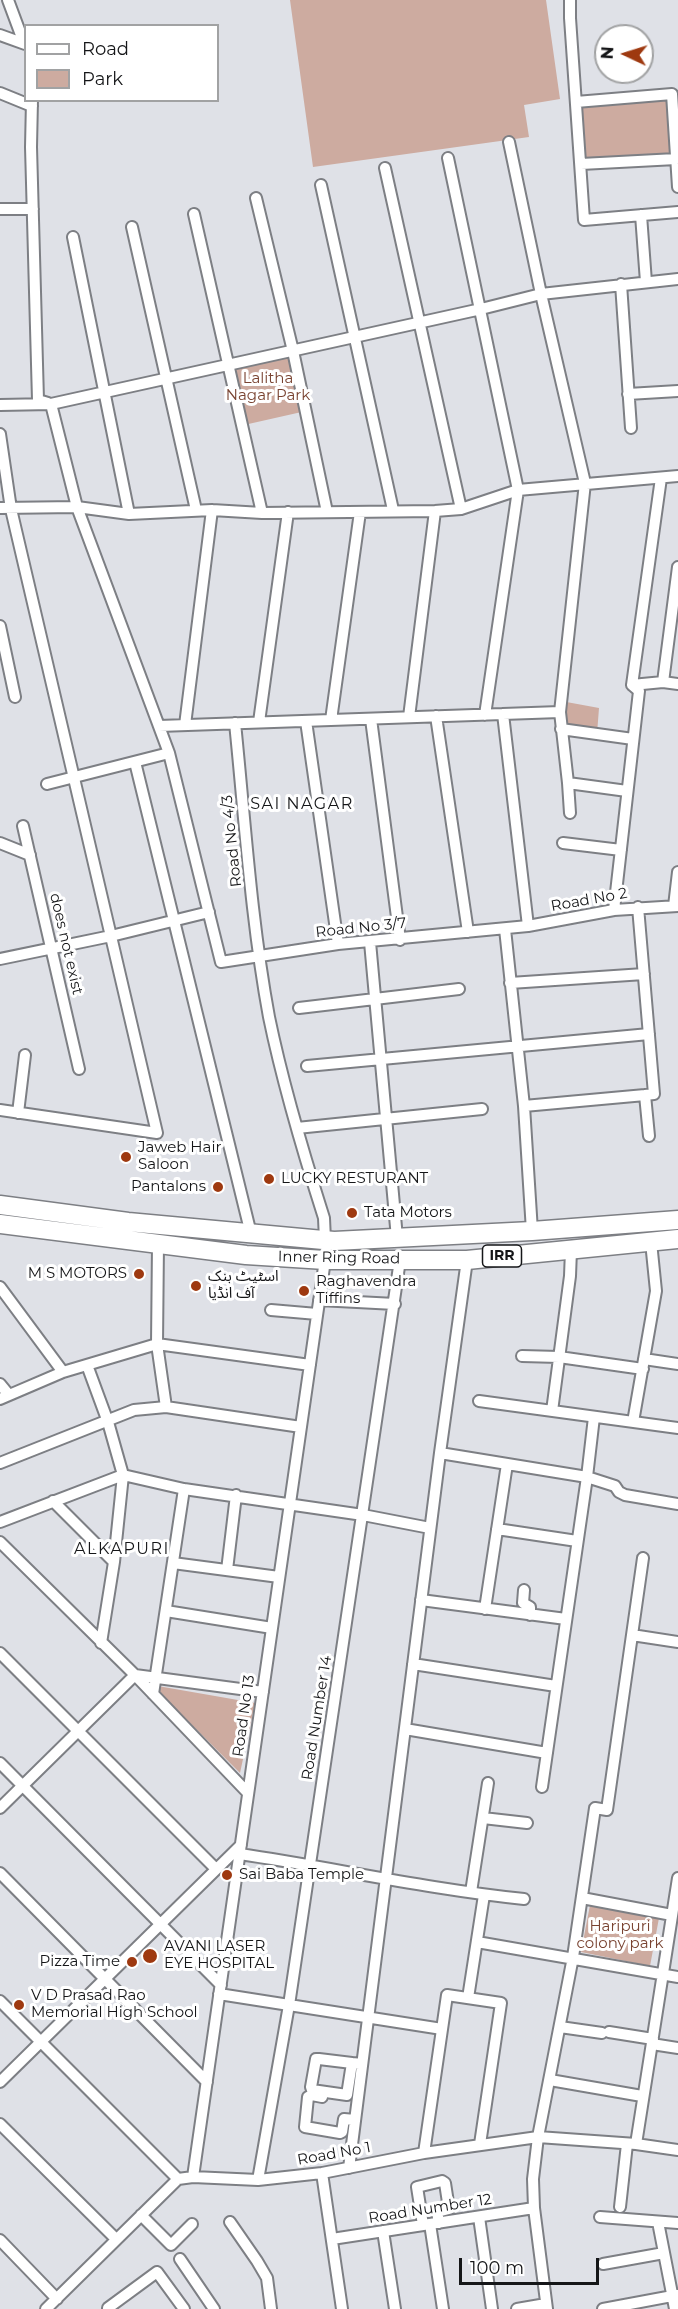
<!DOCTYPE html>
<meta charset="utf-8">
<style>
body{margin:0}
#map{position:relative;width:678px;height:2309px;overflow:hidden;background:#dfe1e7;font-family:Montserrat,sans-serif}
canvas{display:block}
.legend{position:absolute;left:24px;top:24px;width:195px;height:78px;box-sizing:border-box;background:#fff;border:2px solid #a1a2a3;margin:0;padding:8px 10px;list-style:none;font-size:18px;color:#151618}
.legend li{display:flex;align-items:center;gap:12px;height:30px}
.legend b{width:30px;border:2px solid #a1a2a3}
.north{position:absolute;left:594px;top:24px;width:60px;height:60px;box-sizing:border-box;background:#fff;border:2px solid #a1a2a3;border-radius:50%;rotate:274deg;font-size:16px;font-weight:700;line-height:24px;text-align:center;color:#151618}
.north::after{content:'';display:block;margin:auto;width:21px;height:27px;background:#9e3910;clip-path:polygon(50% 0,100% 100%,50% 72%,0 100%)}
.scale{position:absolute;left:459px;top:2258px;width:140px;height:27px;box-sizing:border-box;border:3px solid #151618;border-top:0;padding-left:8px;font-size:18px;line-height:21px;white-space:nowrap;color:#151618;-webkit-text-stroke:4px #fff;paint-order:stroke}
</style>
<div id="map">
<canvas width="678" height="2309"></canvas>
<ul class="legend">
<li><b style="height:8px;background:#fff"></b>Road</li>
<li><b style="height:16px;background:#cdaba0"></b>Park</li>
</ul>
<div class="north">N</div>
<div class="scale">100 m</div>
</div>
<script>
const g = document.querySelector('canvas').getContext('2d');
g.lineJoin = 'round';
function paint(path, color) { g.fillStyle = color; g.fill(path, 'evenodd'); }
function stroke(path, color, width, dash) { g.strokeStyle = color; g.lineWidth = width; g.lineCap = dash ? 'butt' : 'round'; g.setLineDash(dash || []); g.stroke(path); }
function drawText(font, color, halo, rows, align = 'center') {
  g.font = font + ' Montserrat,"Noto Sans Arabic",sans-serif'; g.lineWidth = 6; g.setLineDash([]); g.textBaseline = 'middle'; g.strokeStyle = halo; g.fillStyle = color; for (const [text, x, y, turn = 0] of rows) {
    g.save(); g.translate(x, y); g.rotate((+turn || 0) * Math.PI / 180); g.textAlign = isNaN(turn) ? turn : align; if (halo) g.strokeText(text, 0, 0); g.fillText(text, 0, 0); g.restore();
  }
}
paint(new Path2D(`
 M290,0H546L560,99L524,105L529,137L313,167Z
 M672,94L676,159L581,164L576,102Z
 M293,351L306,411L244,425L229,365Z
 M561,701L599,708L597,734L561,729Z
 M152,1685L255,1703L240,1773Z
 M590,1905L659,1918L650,1966L581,1952Z`), '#cdaba0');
const street = new Path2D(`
 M8,0L24,43
 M570,0V18L584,220L678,212
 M0,35L25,44
 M0,93L32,106
 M32,100L31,147L38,400L48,403
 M576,102L672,94L678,187
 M509,142L541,294L585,483L560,712L568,783L627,791
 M448,158L518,490L485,715
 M581,164L676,159
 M385,168L461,509
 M321,185L393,510
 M256,198L293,351L327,512
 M0,209H33
 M194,214L262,513
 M641,215L646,282
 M132,227L196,510
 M73,237L129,514
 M621,284L631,428
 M628,394L678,391
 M51,404L77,507L169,753L221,962L338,944L528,926L614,910L678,906
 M0,405L51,404L481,309L541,294L678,279
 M0,434L11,509L157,1133L0,1110
 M0,508L77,507L129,514L212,510L262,513L435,511L461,509L518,490L678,476
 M678,567L663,682L678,684
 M0,626L15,697
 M632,685L663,682
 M503,714L528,926
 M436,716L468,932
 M409,717L435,511
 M371,719L400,940
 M331,720L360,512
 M306,721L338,944
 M259,722L288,512
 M235,723C245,821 251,920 269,1017C283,1085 303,1152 324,1218L325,1240
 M185,725L212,510
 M159,726L560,712
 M561,729L633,739
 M135,762L251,1234
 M568,783L570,813
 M47,784L169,753
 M23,826L79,1069
 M0,843L30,855
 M563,843L621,850
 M674,906L678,872
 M638,907L654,1094L645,1095L649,1136
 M614,910L639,691L632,685L661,478
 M505,929L524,1106L532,1231
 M370,942L397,1238
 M0,959L111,936L209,912
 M510,983L644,974
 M299,1008L459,989
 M307,1066L649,1034
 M524,1106L645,1095
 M18,1113L25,1055
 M297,1128L482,1109
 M158,1244L157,1344L166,1407
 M0,1287L63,1372
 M319,1300L395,1304
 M271,1310L317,1314
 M522,1356L559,1357L643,1369
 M644,1359L678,1364
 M87,1365L108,1422L123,1475L114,1562L101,1643
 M0,1384L9,1395
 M0,1399L63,1372L157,1344L310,1365
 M479,1401L678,1428
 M552,1411L570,1276L571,1250
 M594,1417L587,1477L615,1486L619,1492L625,1495L678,1504
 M633,1422L656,1291L651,1242
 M440,1453L587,1477L542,1787
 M0,1463L134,1410L166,1407L301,1427
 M53,1501L114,1562
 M0,1522L123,1475L184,1489L363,1515L430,1528
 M497,1529L577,1541
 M0,1542L135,1675L248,1793
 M173,1563L279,1577
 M227,1570L236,1495
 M524,1590L523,1603L530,1607V1615
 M421,1600L566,1619
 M485,1609L507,1464
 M166,1611L272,1628
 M632,1635L678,1642
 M0,1653L215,1868
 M413,1664L556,1686
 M153,1694L184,1489
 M405,1729L547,1753
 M0,1763L221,1985
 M0,1808L135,1675L263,1692
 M483,1818L527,1823
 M240,1854C334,1868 428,1889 524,1899
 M0,1873L207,2082
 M471,1892L488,1783
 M582,1898L672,1915
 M477,1942L678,1977
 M219,1994L442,2029
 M468,1998L484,1895
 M0,2001L178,2179
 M560,2027L602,2033
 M609,2032L653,2039
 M652,2044L678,2048
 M352,2063L347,2095L312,2090L311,2087L316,2059H319L352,2063L362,2064
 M550,2080L642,2096
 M0,2082L241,1845
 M322,2097L312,2095L308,2097L305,2127L340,2133L342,2132L344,2119L355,2120
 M0,2124L116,2239
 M636,2144L678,1878
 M424,2153L447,1995L501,2003L480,2144
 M349,2168L440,1453L467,1260
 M322,2173L342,2309
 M193,2177L325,1260
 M258,2180L289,2005L400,1260
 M620,2207L627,2144
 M141,2215L171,2245L192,2224
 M479,2217L492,2309
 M600,2217L678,2223
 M230,2222L257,2261L267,2278L271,2309
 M658,2222L675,2309
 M430,2224L443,2309
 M423,2225L417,2187L442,2181L445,2183L449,2209L437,2212L439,2223
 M383,2231L395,2309
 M332,2239L534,2208
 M0,2240L57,2299
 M180,2259L214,2309
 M603,2264L664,2253
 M46,2309L178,2179L193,2177L258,2180L322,2173L424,2153L538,2137L636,2144L678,2150
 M109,2309L108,2308L157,2272L184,2309
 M517,2309L546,2304
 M547,2309L534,2208L533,2179L538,2137L573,1957L595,1808L607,1810L643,1558
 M603,2309L678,2295`);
const highway = new Path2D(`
 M0,1205L128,1222L334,1241L532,1231L678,1220
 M0,1224L246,1255L325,1260H467L678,1239`);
stroke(street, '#7d7f84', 14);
stroke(highway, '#7d7f84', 21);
stroke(street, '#fff', 10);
stroke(highway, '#fff', 18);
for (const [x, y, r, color] of [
 [126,1157,6,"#9e3910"],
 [269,1179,6,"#9e3910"],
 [218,1187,6,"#9e3910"],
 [352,1213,6,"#9e3910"],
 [139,1274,6,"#9e3910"],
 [196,1286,6,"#9e3910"],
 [304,1291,6,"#9e3910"],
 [227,1875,6,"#9e3910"],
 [150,1956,8,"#9e3910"],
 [132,1962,6,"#9e3910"],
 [19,2005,6,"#9e3910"]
]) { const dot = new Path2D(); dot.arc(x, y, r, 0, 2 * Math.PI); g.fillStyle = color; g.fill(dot); stroke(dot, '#fff', 2); }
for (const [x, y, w] of [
 [502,1256,39]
]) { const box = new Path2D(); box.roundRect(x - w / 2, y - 11, w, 22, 4.5); g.fillStyle = '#fff'; g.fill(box); stroke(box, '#151618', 1.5); }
drawText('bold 14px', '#151618', null, [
 ["IRR",502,1256]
]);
drawText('15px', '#794331', '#fff', [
 ["Lalitha",268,379],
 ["Nagar Park",268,396],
 ["Haripuri",620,1927],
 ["colony park",620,1944]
]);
drawText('15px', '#151618', '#fff', [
 ["Road No 4/3",232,841,-96],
 ["Road No 2",589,900,-10],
 ["Road No 3/7",361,928,-6],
 ["does not exist",66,944,77],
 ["Inner Ring Road",339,1258,1],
 ["Road No 13",244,1716,-82],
 ["Road Number 14",317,1718,-81],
 ["Road No 1",334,2154,-10],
 ["Road Number 12",430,2209,-9]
]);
drawText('15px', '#151618', '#fff', [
 ["Jaweb Hair",138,1148],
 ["Saloon",138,1165],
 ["LUCKY RESTURANT",281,1179],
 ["Pantalons",206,1187,"right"],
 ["Tata Motors",364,1213],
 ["M S MOTORS",127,1274,"right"],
 ["اسٹیٹ بنک",208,1277],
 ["آف انڈیا",208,1294],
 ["Raghavendra",316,1282],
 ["Tiffins",316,1299],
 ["Sai Baba Temple",239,1875],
 ["AVANI LASER",164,1947],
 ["EYE HOSPITAL",164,1964],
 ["Pizza Time",120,1962,"right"],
 ["V D Prasad Rao",31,1996],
 ["Memorial High School",31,2013]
], 'left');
g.letterSpacing = '1.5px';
drawText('16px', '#151618', '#fff', [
 ["SAI NAGAR",302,804],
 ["ALKAPURI",122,1549]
]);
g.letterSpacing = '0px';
</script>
